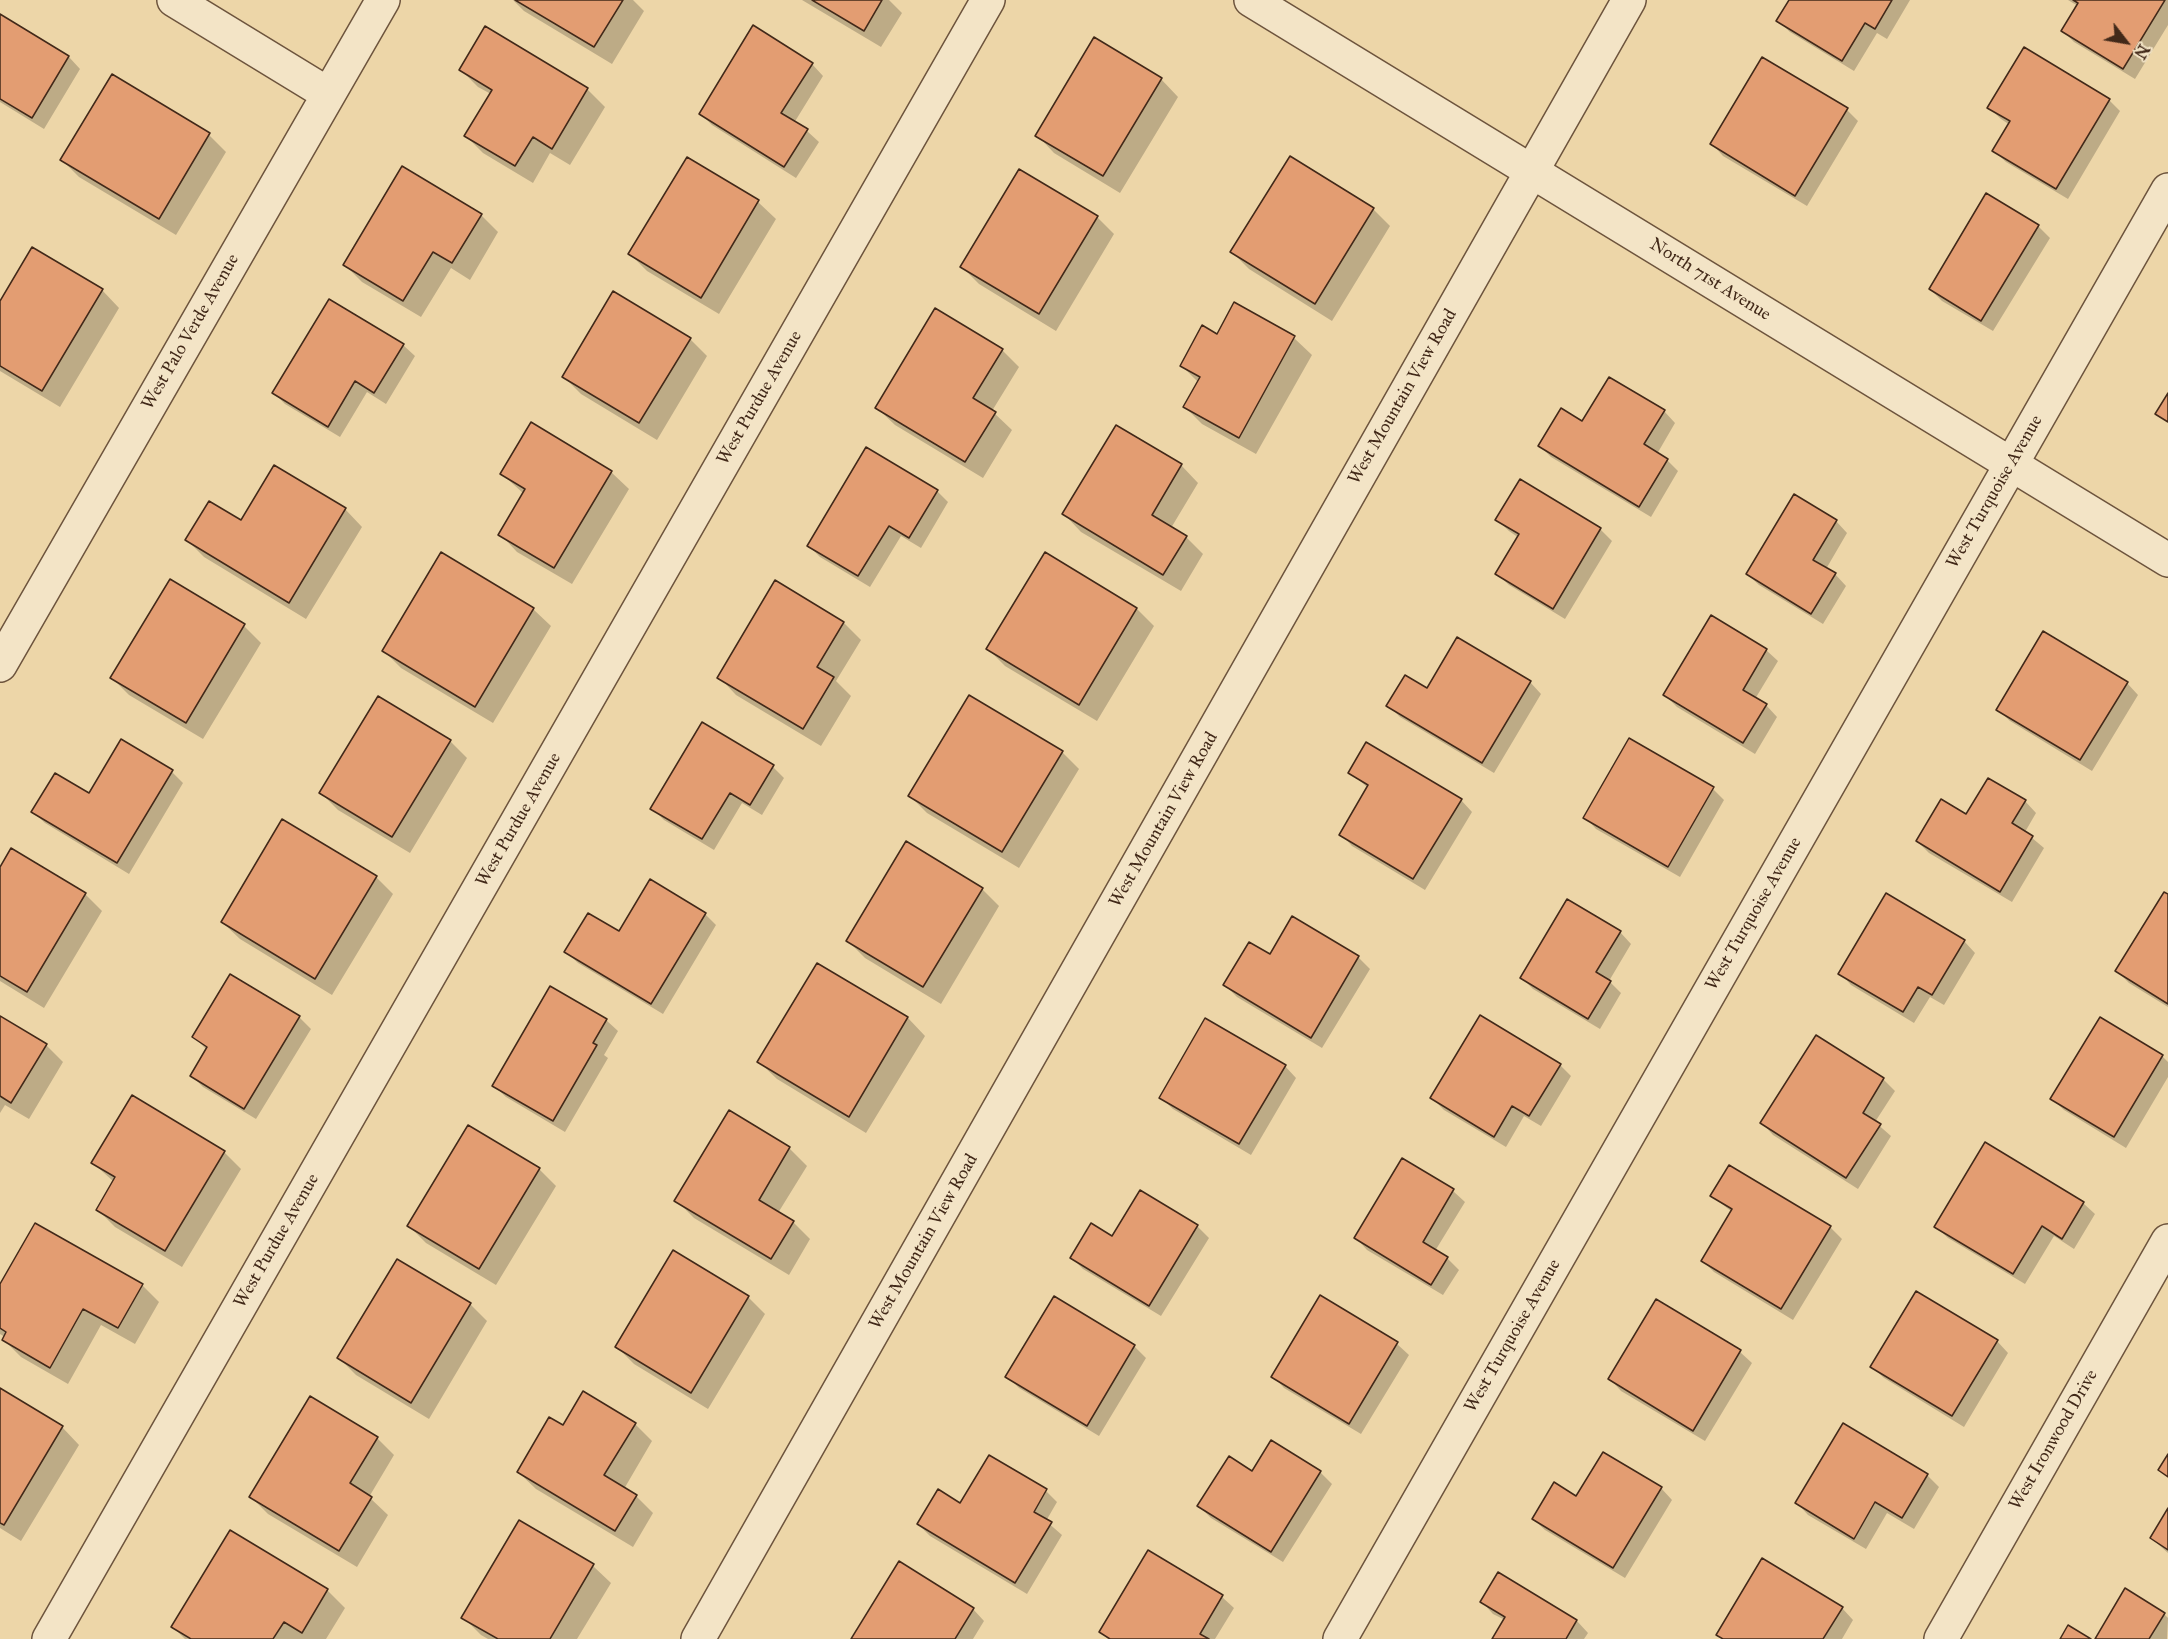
<!DOCTYPE html>
<style>
body{margin:0}
#map{position:relative;width:2168px;height:1639px;overflow:hidden;background:#edd6a8;font-family:"IM FELL Great Primer",serif}
canvas{display:block}
.north{position:absolute;left:2096px;top:12px;width:60px;height:60px;-webkit-text-stroke:4px #f3e4c6;paint-order:stroke;rotate:121deg;font-size:16px;font-weight:700;line-height:24px;text-align:center;color:#422919}
.north::after{content:'';display:block;margin:auto;width:21px;height:27px;background:#422919;clip-path:polygon(50% 0,100% 100%,50% 72%,0 100%)}
</style>
<div id="map">
<canvas width="2168" height="1639"></canvas>
<div class="north">N</div>
</div>
<script>
const g = document.querySelector('canvas').getContext('2d');
g.lineJoin = 'round';
function paint(path, color) { g.fillStyle = color; g.fill(path, 'evenodd'); }
function stroke(path, color, width, dash) { g.strokeStyle = color; g.lineWidth = width; g.lineCap = dash ? 'butt' : 'round'; g.setLineDash(dash || []); g.stroke(path); }
function drawText(font, color, halo, rows, align = 'center') {
  g.font = font + ' "IM FELL Great Primer",serif'; g.lineWidth = 6; g.setLineDash([]); g.textBaseline = 'middle'; g.strokeStyle = halo; g.fillStyle = color; for (const [text, x, y, turn = 0] of rows) {
    g.save(); g.translate(x, y); g.rotate((+turn || 0) * Math.PI / 180); g.textAlign = isNaN(turn) ? turn : align; if (halo) g.strokeText(text, 0, 0); g.fillText(text, 0, 0); g.restore();
  }
}
paint(new Path2D(`
 M513,0H633L644,11L612,64L524,11Z
 M802,0H889L902,13L881,47Z
 M1791,0H1910L1887,39L1877,33L1854,71L1790,32L1778,21Z
 M2068,0H2168V25L2135,79L2074,42L2063,31L2078,6Z
 M0,16L69,57L80,69L44,129L0,102Z
 M485,28L587,89L605,107L570,165L550,153L533,183L483,153L466,136L491,94L478,87L460,69Z
 M812,64L823,76L794,123L807,131L819,142L796,178L712,125L701,114Z
 M112,76L209,135L226,152L176,235L79,177L62,160Z
 M1161,79L1178,97L1120,193L1054,153L1037,135Z
 M2109,100L2120,111L2068,199L2006,162L1994,151L2010,125L2001,119L1989,108Z
 M1847,110L1858,121L1807,206L1723,156L1712,144Z
 M687,159L758,202L776,219L719,314L647,271L630,254Z
 M1373,209L1390,226L1332,321L1249,269L1232,252Z
 M481,215L498,232L470,280L451,268L421,317L362,282L345,265Z
 M1097,217L1114,234L1056,331L979,284L962,267Z
 M2038,226L2050,238L1993,331L1942,301L1930,289Z
 M102,290L119,308L60,407L0,371V304Z
 M1235,304L1294,338L1312,355L1256,454L1202,424L1185,407L1199,383L1181,365L1217,336Z
 M690,339L707,356L657,440L581,394L564,377Z
 M403,345L415,356L386,404L367,392L340,437L285,404L274,393Z
 M1002,350L1019,367L992,411L1012,430L983,478L895,425L877,408Z
 M1664,411L1675,423L1657,454L1667,460L1678,471L1651,517L1551,457L1540,446L1583,423Z
 M1181,465L1198,483L1171,528L1186,537L1203,554L1181,591L1081,532L1064,514Z
 M611,472L629,489L572,584L517,552L500,534L524,494L502,474Z
 M1520,481L1600,529L1612,541L1565,619L1509,585L1497,574L1519,538L1509,531L1497,520Z
 M937,491L948,502L921,548L901,536L870,587L820,557L808,545Z
 M345,509L362,527L306,619L204,557L187,540L241,522Z
 M1836,521L1847,533L1826,569L1835,574L1846,586L1823,624L1759,585L1747,574Z
 M1045,554L1137,609L1154,626L1097,721L1005,666L988,649Z
 M776,582L844,623L861,640L836,681L851,696L821,746L736,695L719,677Z
 M533,609L551,626L493,723L401,668L384,651Z
 M244,626L261,643L203,739L129,695L112,678Z
 M1766,650L1778,661L1755,699L1766,705L1777,717L1755,754L1677,707L1665,695Z
 M1530,682L1541,694L1494,773L1400,717L1388,705L1427,690Z
 M2127,683L2138,695L2092,771L2010,721L1998,710Z
 M450,741L467,758L410,853L338,810L321,793Z
 M1062,752L1079,769L1019,868L927,813L910,796Z
 M773,767L784,778L762,815L742,803L714,850L664,820L652,808Z
 M172,772L183,783L129,874L45,823L33,812Z
 M1350,772L1461,800L1472,812L1425,890L1352,846L1341,834L1368,788Z
 M1713,789L1724,800L1680,877L1596,829L1585,817Z
 M2025,801L2036,813L2025,832L2044,848L2012,902L1929,853L1917,841L1966,817Z
 M0,870L85,894L102,911L44,1008L0,981Z
 M376,877L393,894L332,995L240,939L222,922Z
 M982,889L999,906L941,1004L865,958L848,941Z
 M2168,896V1007L2129,983L2117,971Z
 M705,914L716,925L663,1014L578,963L566,952L619,933Z
 M1293,918L1359,958L1370,969L1322,1048L1237,997L1225,985L1270,956Z
 M1620,932L1631,944L1609,981L1621,993L1600,1029L1533,989L1522,978Z
 M1964,941L1975,953L1944,1005L1930,997L1914,1023L1851,985L1840,973Z
 M818,965L908,1018L925,1036L866,1133L777,1079L759,1062Z
 M0,1017L46,1045L63,1062L29,1119L5,1105L0,1113Z
 M299,1017L311,1029L256,1119L203,1087L192,1076L207,1050L194,1037Z
 M606,1020L618,1031L604,1055L608,1058L565,1132L506,1097L494,1086Z
 M1816,1037L1883,1079L1895,1091L1875,1122L1891,1136L1858,1189L1773,1135L1762,1123Z
 M2162,1056L2168,1062V1077L2126,1148L2064,1110L2052,1099Z
 M1560,1065L1571,1076L1541,1126L1524,1116L1506,1147L1444,1110L1432,1098Z
 M1285,1066L1296,1078L1251,1155L1173,1109L1161,1098Z
 M729,1112L789,1148L807,1166L778,1213L793,1222L810,1239L789,1275L694,1218L676,1200Z
 M224,1152L241,1169L182,1267L115,1227L98,1210L114,1182L93,1163Z
 M1403,1160L1453,1191L1465,1202L1435,1251L1447,1258L1459,1270L1443,1295L1367,1250L1356,1238Z
 M1729,1167L1830,1227L1842,1239L1793,1320L1714,1272L1703,1261L1732,1212L1712,1196Z
 M539,1169L556,1186L496,1285L426,1243L409,1226Z
 M2083,1203L2095,1214L2074,1249L2054,1236L2025,1284L1948,1238L1936,1227Z
 M1197,1226L1209,1238L1161,1316L1083,1269L1072,1258L1113,1238Z
 M142,1285L159,1302L135,1344L101,1325L68,1384L21,1357L4,1340L5,1337L0,1334V1287Z
 M748,1297L765,1314L708,1409L634,1364L617,1347Z
 M1320,1297L1397,1344L1409,1355L1361,1434L1284,1388L1273,1376Z
 M1054,1298L1134,1346L1146,1358L1099,1436L1019,1388L1007,1376Z
 M1656,1301L1740,1352L1752,1363L1705,1441L1621,1391L1610,1379Z
 M470,1304L487,1321L429,1419L356,1375L339,1358Z
 M1997,1341L2008,1353L1964,1427L1884,1378L1872,1367Z
 M0,1390L62,1427L79,1445L21,1541L0,1528Z
 M635,1424L652,1441L624,1489L636,1496L653,1513L633,1547L536,1489L518,1472L563,1427Z
 M1844,1425L1927,1475L1939,1487L1914,1529L1887,1513L1866,1549L1808,1515L1797,1503Z
 M377,1438L394,1455L369,1497L388,1515L357,1567L268,1514L251,1497Z
 M1320,1472L1332,1484L1283,1562L1211,1518L1199,1506L1253,1473Z
 M1661,1488L1672,1500L1625,1578L1545,1530L1533,1519L1577,1498Z
 M1046,1491L1057,1502L1046,1521L1062,1535L1027,1594L930,1536L918,1524L961,1505Z
 M2168,1511V1553L2151,1538Z
 M519,1522L593,1566L611,1583L577,1639H488L481,1635L463,1617Z
 M230,1532L327,1590L345,1608L326,1639H185L173,1627Z
 M1148,1552L1222,1597L1234,1608L1215,1639H1108L1101,1632Z
 M1498,1574L1577,1621L1588,1633L1584,1639H1494L1505,1620L1493,1614L1482,1602Z
 M1842,1608L1853,1620L1842,1639H1722L1718,1634Z
 M973,1609L984,1621L973,1639H854Z
 M2164,1614L2168,1618L2167,1639H2097Z`), '#0003');
const building = new Path2D(`
 M515,0H623L594,47Z
 M812,0H882L864,31Z
 M1789,0H1892L1875,29L1865,23L1842,61L1776,21Z
 M2073,0H2165L2123,69L2061,31L2078,3Z
 M0,14L69,56L32,118L0,99Z
 M753,25L813,63L781,113L808,129L784,167L699,114Z
 M485,26L588,88L552,149L533,137L515,166L464,136L492,90L459,70Z
 M1094,37L1162,78L1103,176L1035,136Z
 M2024,47L2110,99L2056,189L1992,151L2010,121L1987,108Z
 M1762,57L1848,108L1795,196L1710,144Z
 M112,74L210,133L159,219L60,160Z
 M1290,156L1374,208L1315,304L1230,252Z
 M687,157L759,200L701,298L628,254Z
 M402,166L482,214L452,263L433,252L403,301L343,265Z
 M1019,169L1098,216L1039,314L960,267Z
 M1986,193L2039,225L1981,321L1929,289Z
 M32,247L103,289L42,391L0,366V301Z
 M613,291L691,338L639,423L562,377Z
 M329,299L404,344L374,393L355,381L328,427L272,393Z
 M1234,302L1295,336L1239,438L1183,407L1200,377L1180,366L1202,325L1217,334Z
 M935,308L1003,349L973,398L996,412L965,462L875,408Z
 M1609,377L1665,410L1644,444L1668,459L1639,507L1538,446L1561,408L1582,421Z
 M2168,393V422L2155,414Z
 M531,422L612,471L554,568L498,535L525,489L500,474Z
 M1116,425L1182,464L1152,515L1187,536L1163,575L1062,514Z
 M866,447L938,490L909,538L889,526L858,576L807,546Z
 M274,465L346,508L289,603L185,540L209,501L241,520Z
 M1520,479L1601,528L1553,609L1495,574L1519,534L1495,520Z
 M1794,494L1837,520L1813,560L1836,573L1811,614L1746,574Z
 M441,552L534,608L475,707L382,651Z
 M1045,552L1137,608L1079,705L986,649Z
 M170,579L245,624L186,723L110,678Z
 M775,580L844,622L817,667L834,677L803,729L717,678Z
 M1711,615L1767,649L1743,690L1767,704L1743,743L1663,695Z
 M2043,631L2128,682L2080,760L1996,710Z
 M1457,637L1531,681L1482,763L1386,706L1405,675L1427,688Z
 M969,695L1063,751L1002,852L908,796Z
 M378,696L451,740L392,837L319,793Z
 M702,722L774,765L750,805L730,793L702,839L650,809Z
 M1629,738L1714,787L1668,867L1583,818Z
 M121,739L173,770L117,863L31,812L55,773L89,793Z
 M1366,742L1462,799L1413,879L1339,835L1368,785L1348,773Z
 M1988,778L2026,800L2012,823L2033,836L2000,892L1916,841L1941,799L1966,814Z
 M282,819L377,876L315,979L221,922Z
 M906,841L983,888L923,987L846,941Z
 M11,848L86,893L27,992L0,976V867Z
 M650,879L706,913L651,1004L564,952L588,913L619,931Z
 M2164,892L2168,894V1004L2115,971Z
 M1886,893L1965,940L1932,995L1918,987L1903,1012L1838,974Z
 M1567,899L1621,931L1596,972L1611,981L1588,1019L1520,978Z
 M1292,916L1359,956L1311,1038L1223,985L1249,942L1270,954Z
 M817,963L908,1017L849,1117L757,1062Z
 M230,974L300,1016L244,1109L190,1076L207,1047L192,1037Z
 M550,986L607,1019L593,1043L597,1045L553,1121L492,1086Z
 M1480,1015L1561,1064L1529,1116L1512,1106L1494,1137L1430,1098Z
 M0,1016L47,1044L11,1103L0,1096Z
 M2100,1017L2163,1055L2114,1137L2050,1099Z
 M1205,1018L1286,1065L1239,1144L1159,1098Z
 M1816,1035L1884,1078L1863,1113L1881,1124L1846,1178L1760,1123Z
 M132,1095L225,1151L165,1251L96,1210L115,1177L91,1163Z
 M729,1110L790,1147L759,1200L794,1221L771,1259L674,1201Z
 M468,1125L540,1168L479,1269L407,1226Z
 M1985,1142L2084,1202L2062,1239L2042,1226L2013,1274L1934,1227Z
 M1402,1158L1454,1189L1423,1242L1448,1257L1431,1285L1354,1238Z
 M1729,1165L1831,1226L1781,1309L1701,1261L1732,1209L1710,1196Z
 M1140,1190L1198,1225L1149,1306L1070,1258L1091,1223L1112,1236Z
 M35,1223L143,1284L118,1328L83,1309L50,1368L2,1340L6,1332L0,1328V1284Z
 M673,1250L749,1296L691,1393L615,1347Z
 M397,1259L471,1303L411,1403L337,1358Z
 M1916,1291L1998,1340L1952,1416L1870,1367Z
 M1320,1295L1398,1342L1349,1424L1271,1377Z
 M1054,1296L1135,1345L1087,1426L1005,1377Z
 M1656,1299L1741,1350L1693,1431L1608,1379Z
 M0,1388L63,1426L4,1525L0,1523Z
 M583,1391L636,1423L604,1475L637,1495L615,1531L517,1472L549,1417L563,1425Z
 M310,1396L378,1437L350,1483L372,1497L339,1551L249,1497Z
 M1843,1423L1928,1474L1902,1518L1875,1502L1854,1539L1795,1503Z
 M1271,1440L1321,1471L1271,1552L1197,1506L1229,1456L1252,1471Z
 M1603,1452L1662,1487L1613,1568L1532,1519L1554,1482L1576,1496Z
 M2168,1454V1477L2158,1470Z
 M989,1455L1047,1489L1034,1512L1052,1522L1015,1583L917,1524L938,1489L960,1503Z
 M2168,1508V1550L2150,1538Z
 M519,1520L594,1564L550,1639H498L461,1618Z
 M230,1530L328,1589L302,1633L284,1622L273,1639H191L171,1627Z
 M1148,1550L1223,1595L1200,1634L1209,1639H1110L1099,1632Z
 M1762,1558L1843,1607L1823,1639H1723L1716,1635Z
 M899,1561L974,1608L955,1639H851Z
 M1498,1572L1577,1620L1566,1639H1492L1505,1617L1480,1602Z
 M2125,1588L2165,1613L2149,1639H2095Z
 M2068,1625L2091,1639H2060Z`);
paint(building, '#e39d72');
stroke(building, '#422919', 1.5);
const minor = new Path2D(`
 M174,0L328,94
 M1251,0L2168,560
 M0,665L383,0
 M49,1639L988,0
 M698,1639L1629,0
 M1340,1639L2168,190
 M1941,1639L2168,1241`);
stroke(minor, '#6d543d', 36);
stroke(minor, '#f3e4c6', 33);
drawText('18px', '#422919', '#f3e4c6', [
 ["North 71st Avenue",1710,280,32],
 ["West Palo Verde Avenue",191,332,-60],
 ["West Mountain View Road",1403,397,-60],
 ["West Purdue Avenue",760,398,-60],
 ["West Turquoise Avenue",1995,492,-60],
 ["West Purdue Avenue",519,820,-60],
 ["West Mountain View Road",1164,820,-60],
 ["West Turquoise Avenue",1754,914,-60],
 ["West Purdue Avenue",277,1241,-60],
 ["West Mountain View Road",924,1242,-60],
 ["West Turquoise Avenue",1513,1336,-60],
 ["West Ironwood Drive",2054,1440,-60]
]);
</script>
